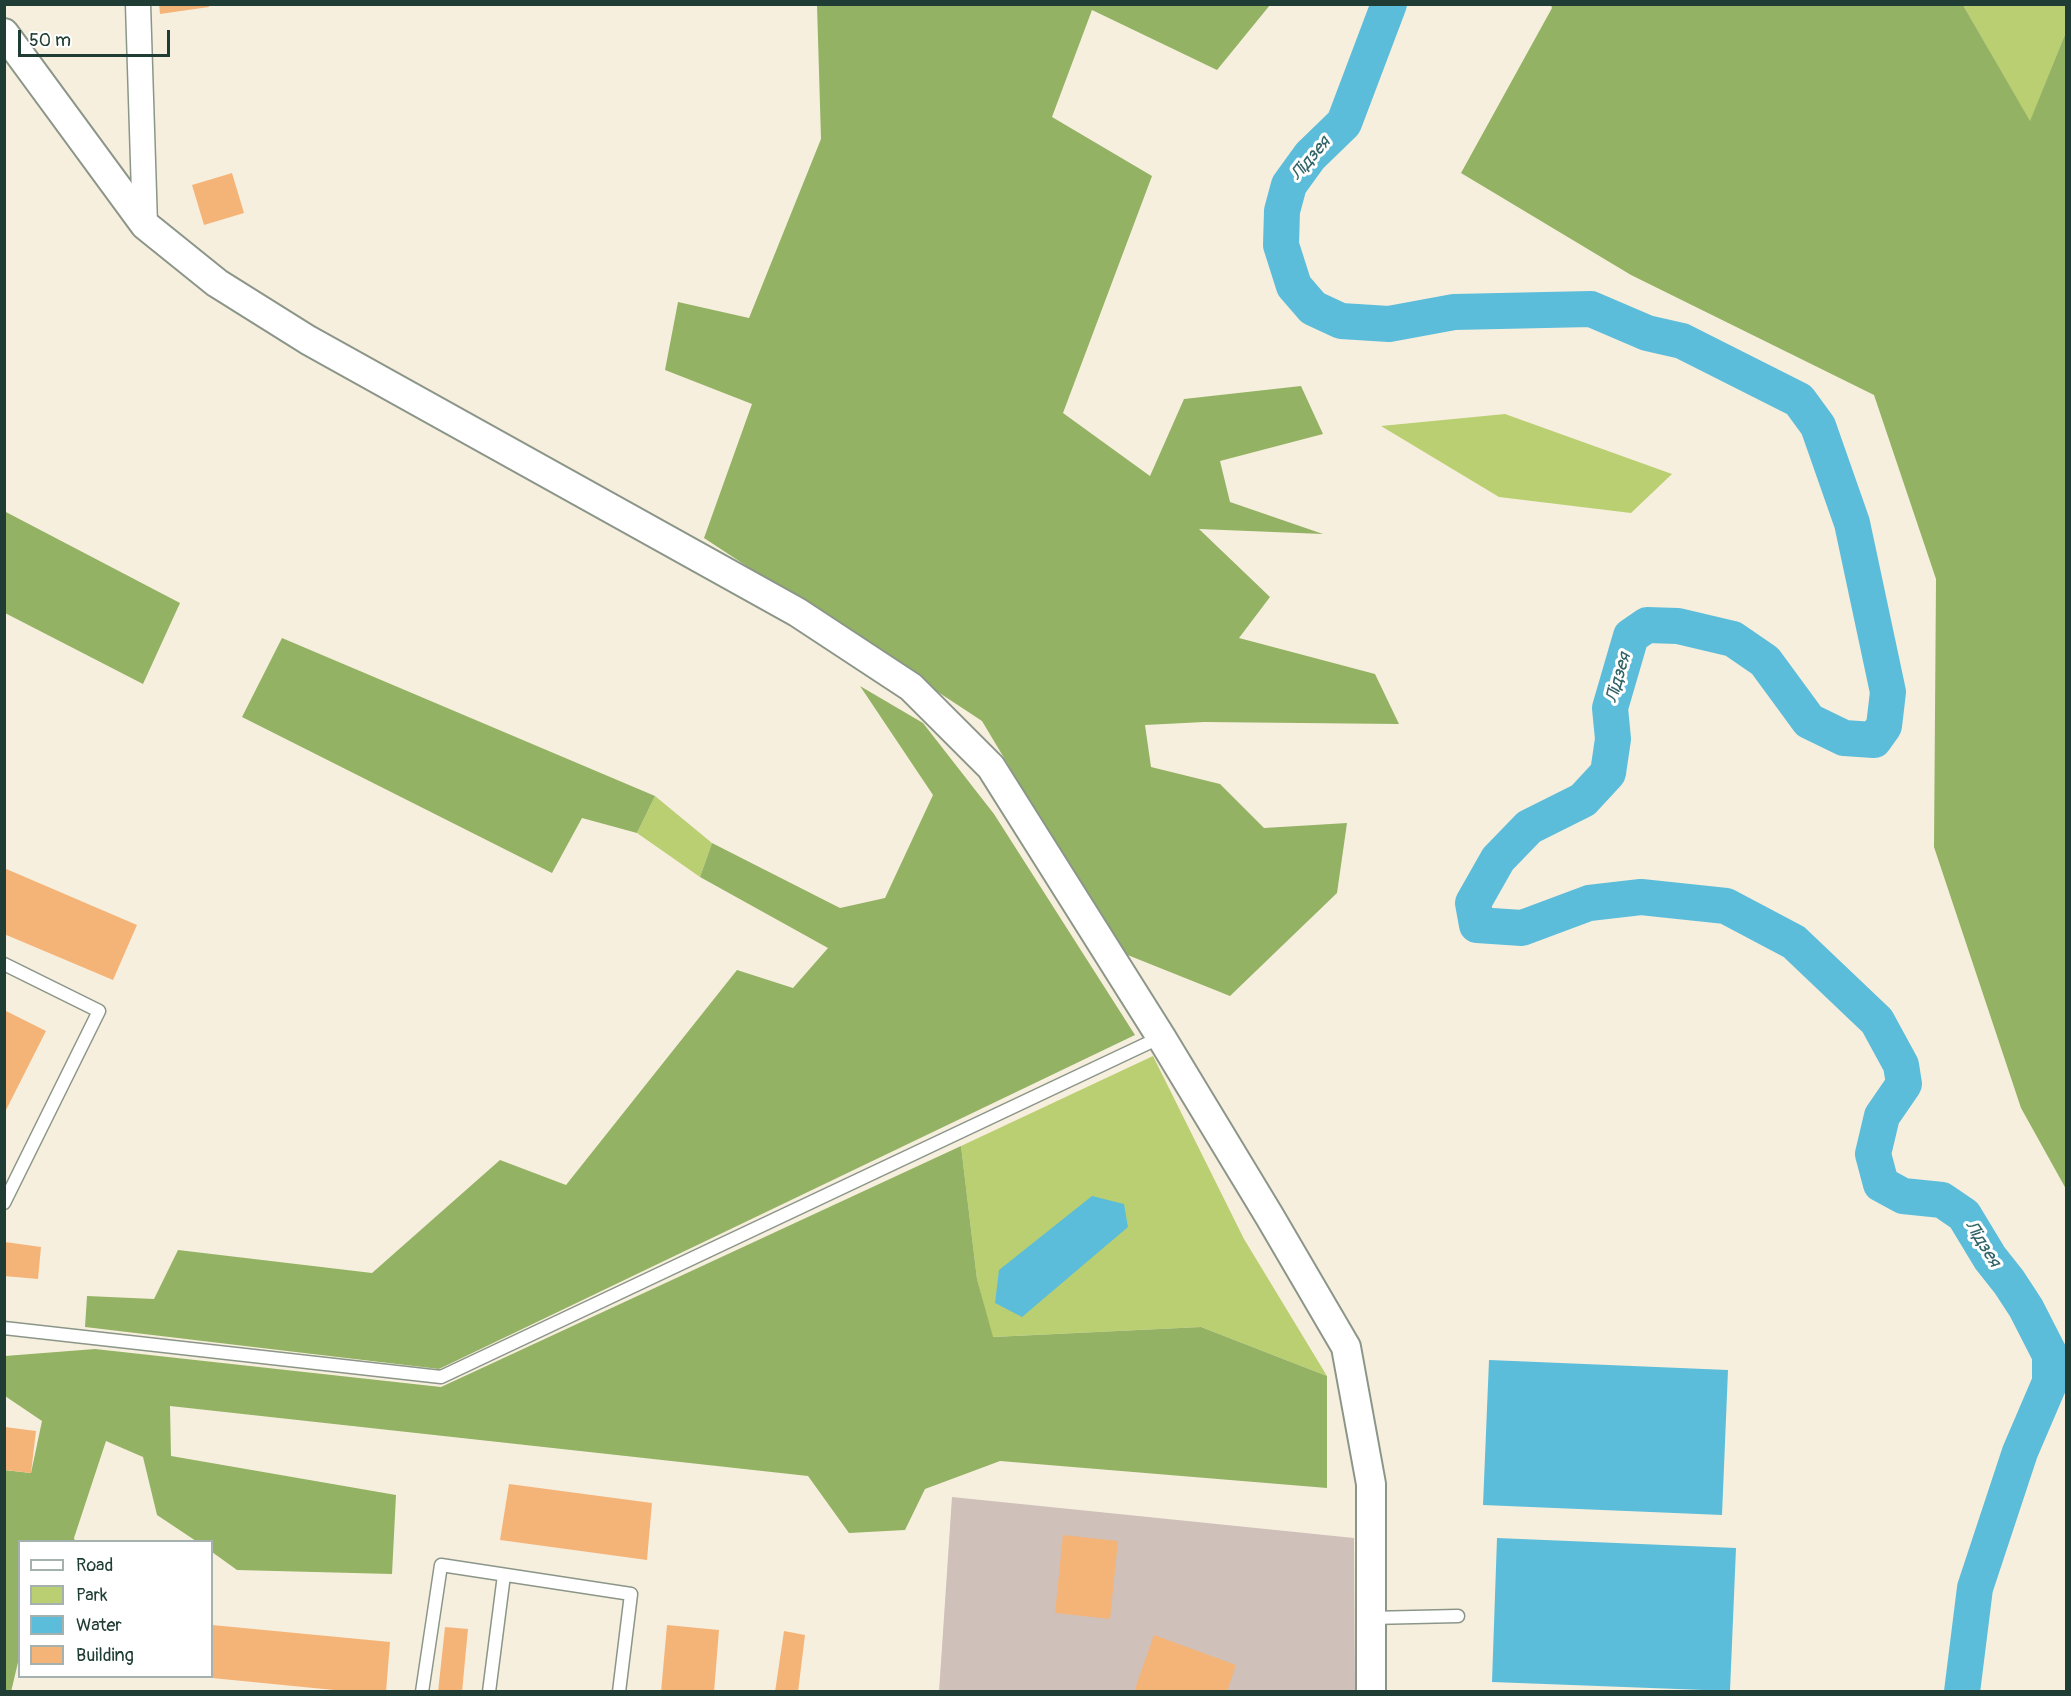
<!DOCTYPE html>
<meta charset="utf-8">
<style>
body{margin:0}
#map{position:relative;width:2071px;height:1696px;overflow:hidden;background:#f7efde;font-family:Pangolin,sans-serif}
canvas{display:block}
.frame{position:absolute;inset:0;border:6px solid #1f3d34;pointer-events:none}
.legend{position:absolute;left:18px;top:1540px;width:195px;height:138px;box-sizing:border-box;background:#fff;border:2px solid #a5b1ae;margin:0;padding:8px 10px;list-style:none;font-size:18px;color:#1f3d34}
.legend li{display:flex;align-items:center;gap:12px;height:30px}
.legend b{width:30px;border:2px solid #a5b1ae}
.scale{position:absolute;left:18px;top:30px;width:152px;height:27px;box-sizing:border-box;border:3px solid #1f3d34;border-top:0;padding-left:8px;font-size:18px;line-height:21px;white-space:nowrap;color:#1f3d34;-webkit-text-stroke:4px #fff;paint-order:stroke}
</style>
<div id="map">
<canvas width="2071" height="1696"></canvas>
<div class="frame"></div>
<ul class="legend">
<li><b style="height:8px;background:#fff"></b>Road</li>
<li><b style="height:16px;background:#bacf72"></b>Park</li>
<li><b style="height:16px;background:#5cbdda"></b>Water</li>
<li><b style="height:16px;background:#f4b478"></b>Building</li>
</ul>
<div class="scale">50 m</div>
</div>
<script>
const g = document.querySelector('canvas').getContext('2d');
g.lineJoin = 'round';
function paint(path, color) { g.fillStyle = color; g.fill(path, 'evenodd'); }
function stroke(path, color, width, dash) { g.strokeStyle = color; g.lineWidth = width; g.lineCap = dash ? 'butt' : 'round'; g.setLineDash(dash || []); g.stroke(path); }
function drawText(font, color, halo, rows, align = 'center') {
  g.font = font + ' Pangolin,sans-serif'; g.lineWidth = 6; g.setLineDash([]); g.textBaseline = 'middle'; g.strokeStyle = halo; g.fillStyle = color; for (const [text, x, y, turn = 0] of rows) {
    g.save(); g.translate(x, y); g.rotate((+turn || 0) * Math.PI / 180); g.textAlign = isNaN(turn) ? turn : align; if (halo) g.strokeText(text, 0, 0); g.fillText(text, 0, 0); g.restore();
  }
}
paint(new Path2D(`
 M952,1497L1354,1538L1355,1691L939,1692Z`), '#cfc0ba');
paint(new Path2D(`
 M1963,5H2066V32L2030,122Z
 M1505,414L1672,474L1631,513L1499,497L1381,426Z
 M655,796L712,843L700,877L637,833Z
 M1153,1056L1244,1239L1327,1376L1201,1327L992,1337L977,1279L961,1146Z`), '#bacf72');
paint(new Path2D(`
 M817,5H1270L1217,70L1092,10L1052,117L1152,176L1063,413L1150,476L1184,399L1301,386L1323,434L1220,461L1230,502L1323,534L1199,529L1270,597L1239,638L1375,674L1399,724L1204,722L1145,725L1151,767L1220,784L1264,828L1347,823L1337,893L1230,996L1120,952L982,721L704,538L752,404L665,370L678,302L749,318L821,139Z
 M1551,5H1963L2030,121L2066,32V1189L2021,1108L1934,847L1936,579L1874,395L1631,275L1461,173L1552,8Z
 M4,511L180,603L143,684L5,613Z
 M282,638L655,796L637,833L582,818L552,873L242,717Z
 M860,686L923,723L994,814L1135,1035L439,1369L85,1327L87,1296L154,1299L178,1250L372,1273L500,1160L566,1185L737,970L793,988L828,948L700,877L712,843L840,908L885,898L933,795Z
 M961,1146L977,1279L993,1337L1201,1327L1327,1376V1488L1000,1461L925,1489L905,1530L849,1533L808,1476L170,1406L171,1456L396,1495L392,1574L237,1570L212,1552V1542L196,1541L157,1515L143,1457L106,1441L74,1538L75,1541L20,1542L19,1658L11,1692L4,1691V1470L31,1473L42,1421L5,1396V1356L95,1349L441,1387Z`), '#93b264');
paint(new Path2D(`
 M1092,1196L1124,1204L1128,1227L1022,1317L995,1303L999,1270Z
 M1489,1360L1728,1370L1722,1515L1483,1505Z
 M1497,1538L1736,1548L1730,1691L1492,1682Z`), '#5cbdda');
stroke(new Path2D(`
 M1389,4L1344,123L1310,156L1289,185L1282,211L1281,245L1294,286L1313,308L1341,321L1389,324L1454,312L1591,309L1647,333L1682,341L1799,400L1818,426L1852,523L1888,692L1884,726L1874,740L1844,738L1809,721L1765,661L1733,639L1678,626L1647,625L1631,636L1610,708L1613,739L1608,773L1583,800L1529,827L1498,859L1473,903L1477,925L1522,928L1589,903L1641,897L1726,906L1794,942L1877,1021L1901,1065L1904,1084L1882,1116L1873,1154L1881,1184L1903,1196L1942,1200L1964,1215L1990,1258L2009,1282L2026,1308L2050,1355V1382L2020,1452L1975,1588L1962,1692`), '#5cbdda', 36);
paint(new Path2D(`
 M159,4H209V7L160,14Z
 M232,173L244,213L204,225L192,185Z
 M4,868L137,925L113,980L4,934Z
 M4,1010L46,1031L4,1114Z
 M5,1242L41,1247L38,1279L4,1276Z
 M5,1427L36,1431L31,1473L5,1470Z
 M509,1484L652,1503L647,1560L500,1540Z
 M1063,1535L1118,1541L1110,1619L1055,1613Z
 M212,1625L390,1642L386,1692H354L212,1678Z
 M667,1625L719,1630L714,1692H661Z
 M445,1627L468,1629L462,1692H438Z
 M784,1631L805,1635L798,1692H775Z
 M1154,1635L1236,1665L1227,1692H1134Z`), '#f4b478');
const service = new Path2D(`
 M4,964L99,1011L4,1203
 M4,1328L441,1377L1161,1037
 M1370,1618L1458,1616
 M422,1692L441,1565L631,1594L619,1692
 M489,1692L504,1575`);
const minor = new Path2D(`
 M138,4L145,225`);
const tertiary = new Path2D(`
 M4,33L145,225L217,283L308,340L797,612L911,687L991,767L1161,1037L1270,1217L1346,1347L1371,1484V1692`);
stroke(service, '#8b9689', 15);
stroke(minor, '#8b9689', 27);
stroke(tertiary, '#8b9689', 32);
stroke(service, '#fff', 12);
stroke(minor, '#fff', 24);
stroke(tertiary, '#fff', 28);
drawText('italic 18px', '#316366', '#fff', [
 ["Лідзея",1311,159,-50],
 ["Лідзея",1619,678,-74],
 ["Лідзея",1982,1244,58]
]);
</script>
